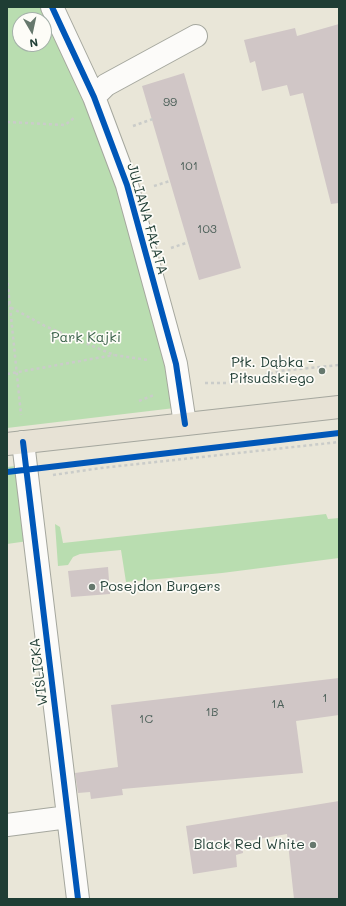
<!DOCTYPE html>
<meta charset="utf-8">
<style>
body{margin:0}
#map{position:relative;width:346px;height:906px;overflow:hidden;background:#e9e6d8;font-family:Mali,sans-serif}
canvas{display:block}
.frame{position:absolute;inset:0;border:8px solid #1f3d34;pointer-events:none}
.north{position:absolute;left:12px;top:12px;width:40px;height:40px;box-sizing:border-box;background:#fdfcf7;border:1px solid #a4b0a9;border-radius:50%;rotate:171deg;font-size:11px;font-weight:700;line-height:16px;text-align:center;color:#1f3d34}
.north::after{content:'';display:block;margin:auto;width:14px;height:18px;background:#66786d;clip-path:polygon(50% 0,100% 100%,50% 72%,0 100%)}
</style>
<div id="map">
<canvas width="346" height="906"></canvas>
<div class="frame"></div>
<div class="north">N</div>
</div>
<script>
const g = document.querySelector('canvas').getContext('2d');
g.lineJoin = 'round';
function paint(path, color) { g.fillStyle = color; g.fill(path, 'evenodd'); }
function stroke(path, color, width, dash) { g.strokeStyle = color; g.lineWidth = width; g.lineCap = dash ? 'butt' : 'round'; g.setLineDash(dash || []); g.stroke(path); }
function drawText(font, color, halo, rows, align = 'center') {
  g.font = font + ' Mali,sans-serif'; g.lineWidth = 3.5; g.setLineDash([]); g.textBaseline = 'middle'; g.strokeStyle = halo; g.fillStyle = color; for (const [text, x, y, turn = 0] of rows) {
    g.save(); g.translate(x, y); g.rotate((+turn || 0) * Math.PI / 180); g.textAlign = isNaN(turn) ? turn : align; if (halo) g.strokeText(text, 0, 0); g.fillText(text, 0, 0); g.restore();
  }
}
paint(new Path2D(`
 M7,7H52L94,97L183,407L7,428ZM20,20H44V44H20Z
 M26,465L35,540L7,544V467Z
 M326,514L328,519L339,518V558L222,573L126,582L121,550L80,554L73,557L68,565L58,566L55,524L60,527L63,543Z`), '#b9ddb0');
paint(new Path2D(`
 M339,24V203L331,204L303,93L290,96L287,85L262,91L255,61L250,63L244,40L295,28L297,36Z
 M184,73L241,268L199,280L142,86Z
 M108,567L110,594L71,597L68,571Z
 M339,678V715L296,721L303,773L122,789L123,795L91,799L90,792L78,793L75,773L118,767L111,705Z
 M339,801V899H294L287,834L242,842L243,853L236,855L237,867L193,874L186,826Z`), '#d0c6c6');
const minor = new Path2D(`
 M52,7L94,97L127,185L176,364L185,424
 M94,97L106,85L196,36
 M23,442L78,899
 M7,825L68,817`);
const major = new Path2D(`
 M7,444L339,407`);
stroke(minor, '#a5a79e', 24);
stroke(major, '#a5a79e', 24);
stroke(new Path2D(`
 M7,122L65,125L74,118
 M133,126L153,119
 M154,186L170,181
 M171,248L189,242
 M7,277L21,415
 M7,303L10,307L45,326L114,355L148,360
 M7,374L114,355
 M205,383H228L251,379L280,371L339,365
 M139,401L154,395
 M53,475L101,468L339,442`), '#caccc9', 2.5, [3, 3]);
stroke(minor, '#fcfbf9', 22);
stroke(major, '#e7e2d5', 22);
stroke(new Path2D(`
 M52,7L94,97L127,185L176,364L185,424
 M23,442L78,899
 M7,472L339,433`), '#0057b8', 6);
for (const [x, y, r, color] of [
 [322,371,4,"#66786d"],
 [92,587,4,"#66786d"],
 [313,845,4,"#66786d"]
]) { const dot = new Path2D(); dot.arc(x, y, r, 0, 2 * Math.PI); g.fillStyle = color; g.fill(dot); stroke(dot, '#fdfcf7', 1.5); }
drawText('12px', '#4b5f58', null, [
 ["99",170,102],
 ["101",189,166],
 ["103",207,229],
 ["1",325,698],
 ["1A",278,704],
 ["1B",212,712],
 ["1C",146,719]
]);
drawText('14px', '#1f3d34', '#fdfcf7', [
 ["JULIANA FAŁATA",147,219,74],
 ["WIŚLICKA",39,672,-97]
]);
drawText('14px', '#3c634b', '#fdfcf7', [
 ["Park Kajki",86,338]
]);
drawText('14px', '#1f3d34', '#fdfcf7', [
 ["Płk. Dąbka -",314,363],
 ["Piłsudskiego",314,379],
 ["Posejdon Burgers",100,587,"left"],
 ["Black Red White",305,845]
], 'right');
</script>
